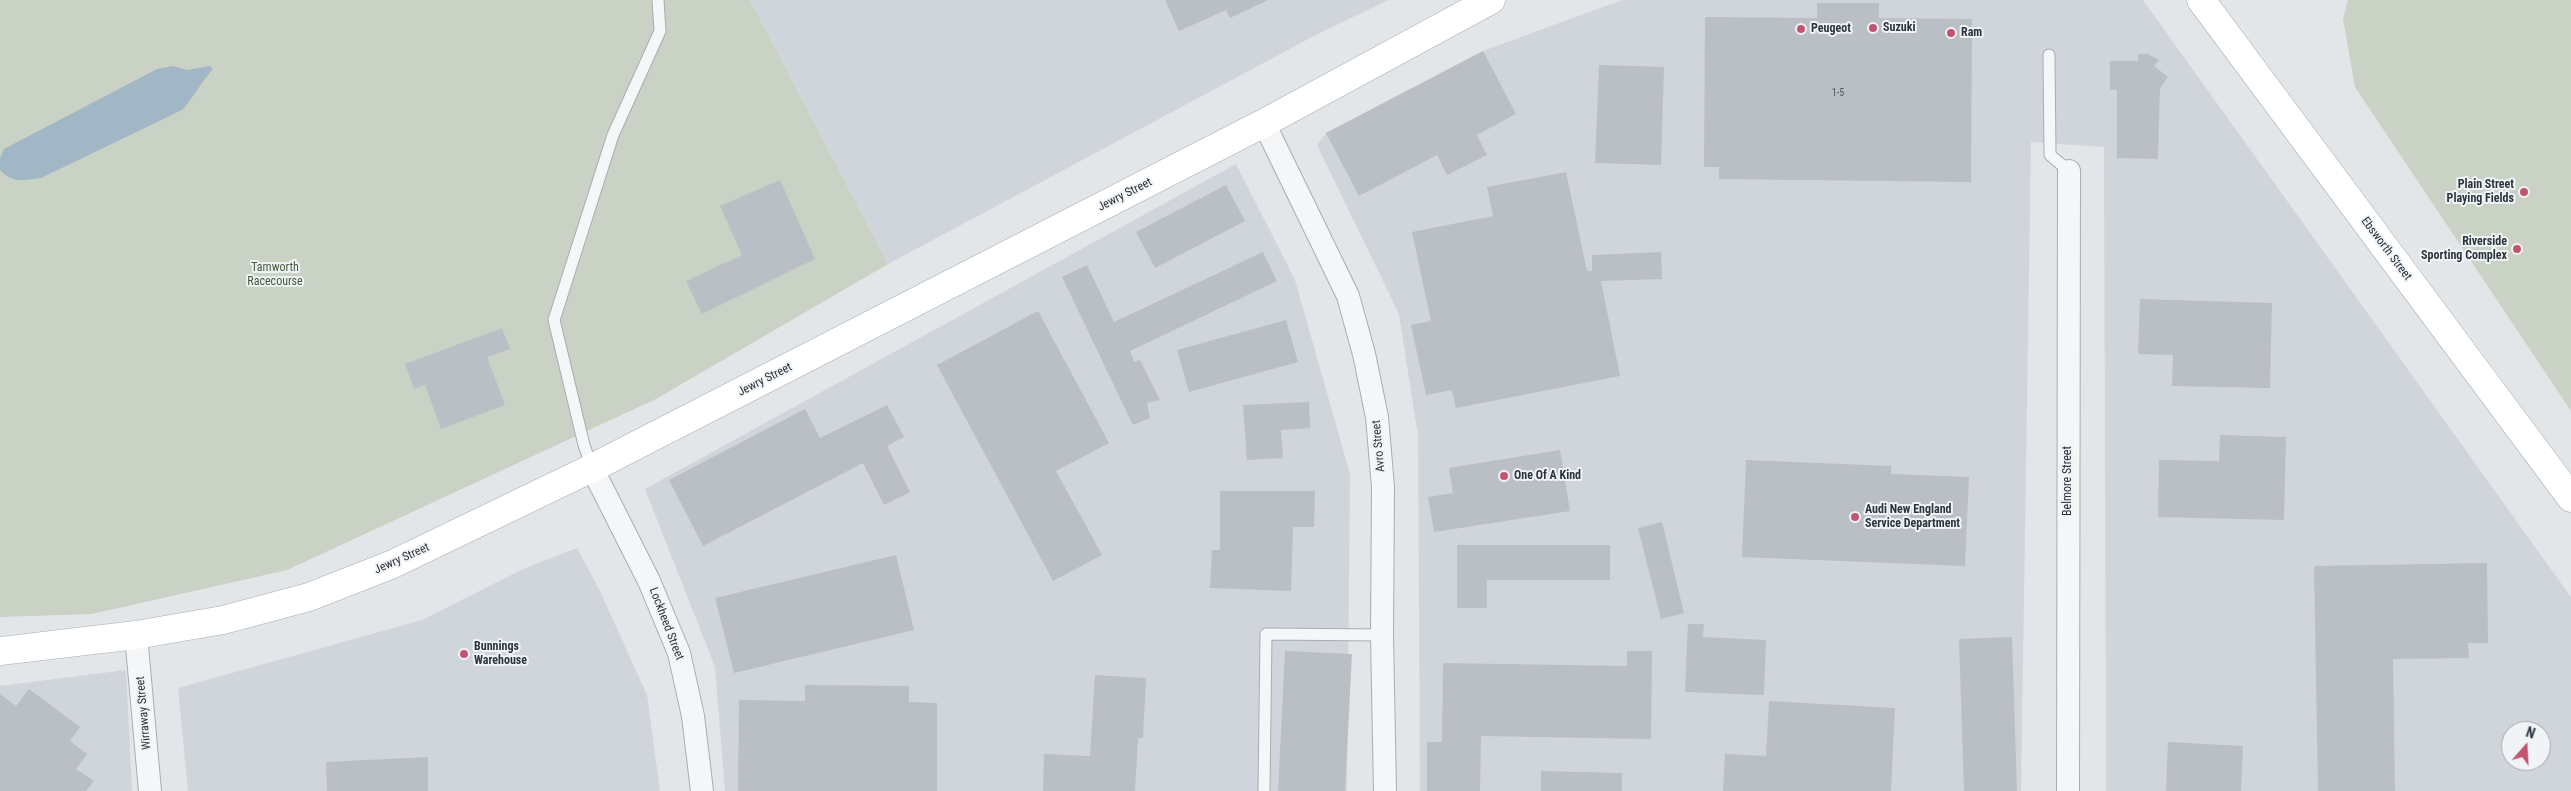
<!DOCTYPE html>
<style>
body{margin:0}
#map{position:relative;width:2571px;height:791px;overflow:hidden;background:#e2e6e9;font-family:"Roboto Condensed",sans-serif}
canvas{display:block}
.north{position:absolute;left:2501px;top:721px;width:50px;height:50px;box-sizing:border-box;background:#f1f4f6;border:1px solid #a2a8ad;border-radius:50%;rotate:19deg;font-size:14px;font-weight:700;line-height:20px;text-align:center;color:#2c353f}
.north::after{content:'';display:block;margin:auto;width:18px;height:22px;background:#c15471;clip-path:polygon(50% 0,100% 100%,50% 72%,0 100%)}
</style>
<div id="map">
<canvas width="2571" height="791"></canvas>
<div class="north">N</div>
</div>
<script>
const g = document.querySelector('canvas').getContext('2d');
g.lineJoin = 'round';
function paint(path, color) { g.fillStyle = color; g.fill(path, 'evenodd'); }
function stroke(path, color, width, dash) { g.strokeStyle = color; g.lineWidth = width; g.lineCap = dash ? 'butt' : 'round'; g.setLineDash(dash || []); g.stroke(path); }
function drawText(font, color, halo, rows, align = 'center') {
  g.font = font + ' "Roboto Condensed",sans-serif'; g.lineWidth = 4; g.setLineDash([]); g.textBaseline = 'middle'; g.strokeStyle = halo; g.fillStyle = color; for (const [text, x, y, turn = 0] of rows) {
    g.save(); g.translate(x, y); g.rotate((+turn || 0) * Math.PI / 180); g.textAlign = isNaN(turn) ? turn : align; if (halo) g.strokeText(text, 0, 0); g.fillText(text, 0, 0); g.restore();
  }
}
paint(new Path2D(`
 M750,0H1388L1314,36L888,264Z
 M1622,0H2143L2571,597V791H2106L2104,147L2031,142L2021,791H1420L1418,436L1399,314L1317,145L1326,133L1483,51ZM2511,731H2541V761H2511Z
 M1236,164L1295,280L1350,474L1347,791H725L715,667L645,489Z
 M577,548L599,589L647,695L660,791H188L178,688L422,620L523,569Z
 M126,670L132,791H0V686Z`), '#d0d5db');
paint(new Path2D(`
 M0,0H750L888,264L656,399L287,570L92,614L0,617Z
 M2348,0H2571V411L2355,87L2343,19Z`), '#c9d2c4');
paint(new Path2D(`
 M173,66L187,70L210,66L213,69C201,82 194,97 182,110L41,178C24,180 13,184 0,170V158L4,149L157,69Z`), '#a1b7c5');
paint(new Path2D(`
 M1165,0H1268L1230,18L1226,10L1179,31Z
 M1817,3H1879V18L1972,19L1971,182L1719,179V167H1704L1705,17L1817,18Z
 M1483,51L1516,114L1477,135L1487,155L1447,175L1437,155L1359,196L1326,133Z
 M2138,54H2148L2159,60L2154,66L2168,77L2160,88L2158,159L2117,158V90H2110V61H2138Z
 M1599,65L1664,67L1661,165L1595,163Z
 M1566,172L1587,271H1592V255L1661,252L1662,279L1601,281L1620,376L1456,408L1452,390L1426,395L1411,325L1431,321L1412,232L1493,216L1487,187Z
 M780,180L815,259L702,314L686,281L742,255L720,206Z
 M1226,185L1245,221L1155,268L1136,232Z
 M1263,252L1277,281L1130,351L1134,362L1140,360L1160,400L1147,403L1150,418L1133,425L1062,277L1087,265L1114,322Z
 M2140,299L2272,303L2270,388L2172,386L2173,355L2138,354Z
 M1038,311L1109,443L1056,471L1102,555L1053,581L937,365Z
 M1286,320L1298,362L1189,392L1177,350Z
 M502,328L510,349L487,357L505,405L441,429L425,385L414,389L405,364Z
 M1309,402L1310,428L1281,430L1283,458L1247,460L1243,405Z
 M887,405L904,437L887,446L910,492L884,505L863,463L703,546L669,480L805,409L820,438Z
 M2220,435L2286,437L2284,520L2158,517L2159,460L2219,461Z
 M1560,450L1570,511L1434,532L1428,497L1453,493L1449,468Z
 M1746,460L1891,466V474L1969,477L1965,566L1742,557Z
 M1220,491H1315L1314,527H1293L1291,591L1210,588L1212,550H1220Z
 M1662,522L1684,613L1661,619L1638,528Z
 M1457,545H1610V580H1487V608H1457Z
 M896,555L914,630L734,673L715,598Z
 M2487,563L2488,643H2468L2469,658L2393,659L2395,791H2318L2314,566Z
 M1688,624H1704L1703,637L1766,640L1764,695L1685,692Z
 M2012,637L2017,791H1964L1959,639Z
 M1285,651L1352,654L1345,791H1278Z
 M1627,651H1652L1651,739L1481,736L1480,791H1427V742H1442L1443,663L1627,666Z
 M1095,675L1146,678L1143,738H1138L1135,791H1043L1044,754L1090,756Z
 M805,685L909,686V702L937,703V791H738L739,700L805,701Z
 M29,689L80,727L70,741L87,754L76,769L94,781L86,791H0V694L16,706Z
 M1769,701L1895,708L1891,791H1723L1725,754L1766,756Z
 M2168,742L2243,746L2241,791H2166Z
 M428,757V791H327L326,762Z
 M1541,771L1622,773V791H1541Z`), '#babfc5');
const lane = new Path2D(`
 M2049,55L2050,155L2069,171
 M592,468L584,445L554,320L613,135L660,31L658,0
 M1264,791L1266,634L1382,635`);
const street = new Path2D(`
 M1264,123L1348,296L1364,354L1377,417L1383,487L1382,635L1385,791
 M592,468L649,581L679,653L693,716L702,791
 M136,635L150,791
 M2068,791L2069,171`);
const secondary = new Path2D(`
 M2201,0L2571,498
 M0,651L136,635L223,620L309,597L393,564L592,468L1264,123L1491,0`);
stroke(lane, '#a8adb3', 13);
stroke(street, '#a8adb3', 24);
stroke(secondary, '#a8adb3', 29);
stroke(lane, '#f4f6f8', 11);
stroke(street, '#f4f6f8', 22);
stroke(secondary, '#fff', 28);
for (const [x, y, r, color] of [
 [1873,28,5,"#c15471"],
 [1801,29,5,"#c15471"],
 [1951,33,5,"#c15471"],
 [2524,192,5,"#c15471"],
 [2517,249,5,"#c15471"],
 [1504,476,5,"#c15471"],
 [1855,517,5,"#c15471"],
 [464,654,5,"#c15471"]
]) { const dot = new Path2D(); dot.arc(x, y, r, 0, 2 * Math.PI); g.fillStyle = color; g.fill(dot); stroke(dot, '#f1f4f6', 2); }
drawText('10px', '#505860', null, [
 ["1-5",1838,93]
]);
drawText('bold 12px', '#2c353f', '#f1f4f6', [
 ["Suzuki",1883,28],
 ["Peugeot",1811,29],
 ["Ram",1961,33],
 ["Plain Street",2514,185,"right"],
 ["Playing Fields",2514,199,"right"],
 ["Riverside",2507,242,"right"],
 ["Sporting Complex",2507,256,"right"],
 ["One Of A Kind",1514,476],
 ["Audi New England",1865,510],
 ["Service Department",1865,524],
 ["Bunnings",474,647],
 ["Warehouse",474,661]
], 'left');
drawText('12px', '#2c353f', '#f1f4f6', [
 ["Jewry Street",1125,195,-27],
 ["Ebsworth Street",2386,249,53],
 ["Jewry Street",765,380,-27],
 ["Avro Street",1379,446,-95],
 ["Belmore Street",2068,481,-90],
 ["Jewry Street",402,559,-24],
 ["Lockheed Street",666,624,69],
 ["Wirraway Street",144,713,-95]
]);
drawText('12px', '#44593a', '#f1f4f6', [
 ["Tamworth",275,268],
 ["Racecourse",275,282]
]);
</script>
